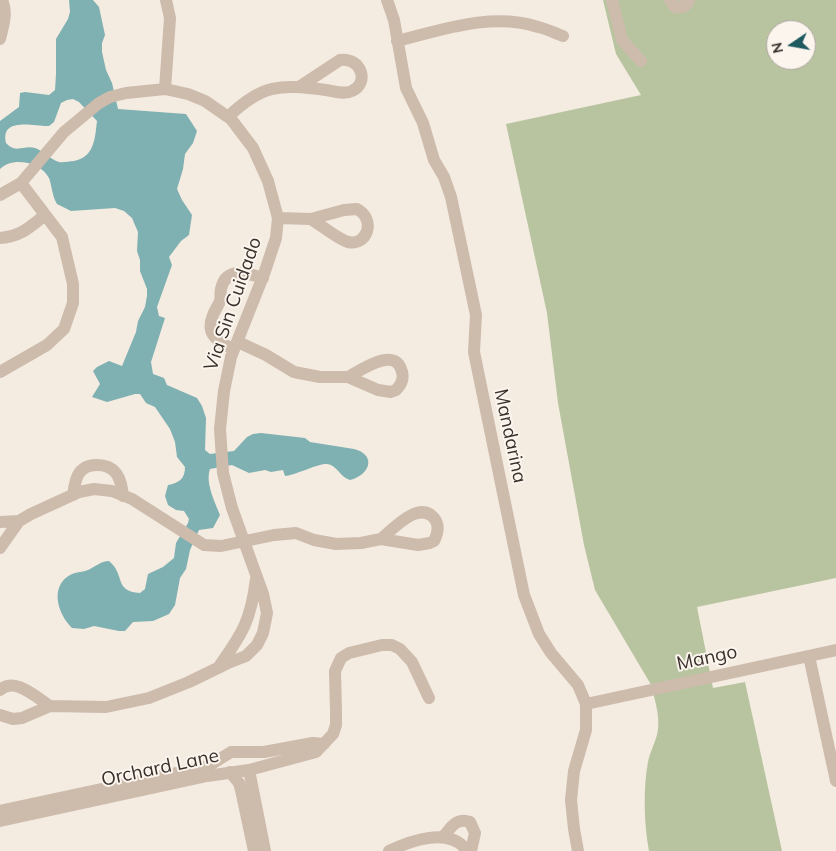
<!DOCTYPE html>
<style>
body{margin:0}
#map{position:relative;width:836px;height:851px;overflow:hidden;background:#f4ebe1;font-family:Mulish,sans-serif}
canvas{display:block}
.north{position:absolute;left:766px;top:20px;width:50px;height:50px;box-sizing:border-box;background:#fbf5ee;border:1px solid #aea6a0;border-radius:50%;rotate:258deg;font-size:14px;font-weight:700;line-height:20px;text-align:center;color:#3b302b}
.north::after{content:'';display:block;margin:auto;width:18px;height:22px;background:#1f5a5e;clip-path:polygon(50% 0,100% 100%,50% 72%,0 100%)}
</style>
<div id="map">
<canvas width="836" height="851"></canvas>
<div class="north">N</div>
</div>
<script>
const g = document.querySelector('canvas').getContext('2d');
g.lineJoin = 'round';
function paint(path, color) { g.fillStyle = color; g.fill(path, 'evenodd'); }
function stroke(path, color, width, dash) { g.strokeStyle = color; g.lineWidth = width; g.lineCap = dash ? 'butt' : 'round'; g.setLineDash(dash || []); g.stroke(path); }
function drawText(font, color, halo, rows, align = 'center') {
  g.font = font + ' Mulish,sans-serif'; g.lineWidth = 4; g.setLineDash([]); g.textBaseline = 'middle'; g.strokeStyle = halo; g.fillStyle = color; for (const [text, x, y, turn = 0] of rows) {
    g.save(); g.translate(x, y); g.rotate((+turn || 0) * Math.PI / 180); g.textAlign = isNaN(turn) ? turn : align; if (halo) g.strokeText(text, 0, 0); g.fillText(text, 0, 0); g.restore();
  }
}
paint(new Path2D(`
 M603,0H836V578L697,607L713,688L745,682L782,851H649C644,825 643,788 648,762C650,751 657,740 658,729C660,715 654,696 650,683L595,590L584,545L558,403L547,313L506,124L641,95L616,54ZM776,30H806V60H776Z`), '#b8c4a0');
paint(new Path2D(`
 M69,0H93L99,7L105,35L102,43V52L106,70L112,83L118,109L186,114L197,131L193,143L185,154L183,169L177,189L182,200L192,215L189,235L181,241L169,257L172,265L157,307L159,316L165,318L151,362L153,374L164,378L167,385L197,398L202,406L206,418L205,450L210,454L234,451L247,437L253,434L261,433L305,438L310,442L354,449C377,455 370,475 350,480C340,477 337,465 327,464C319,463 296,475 285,476L283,470L271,472L265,470L249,473L232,465L210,469C205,483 215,502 220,515L213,528L199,530L190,550L186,569L180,578L175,605L169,614L153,621L133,622L125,631H119L94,626L84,629L72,628C57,613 49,585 72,574C77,572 83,572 88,570C95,567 101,561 109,561C126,575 113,591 140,593L145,589L148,574L163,567L174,558L176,543L188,523L189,519L184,511L176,510L168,505L165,496L168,485C179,483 185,479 185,467L177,457L175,442L170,429L155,407L146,403L140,394H135L107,402L92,397L100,384L93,371L97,367L109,361L122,366L136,332L138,321L145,307L147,296V289L140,271V260L137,251L138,232L132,218L124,211L115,208L71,211L57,204C52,196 52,186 49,178C41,162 12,156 0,169V121L19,107L20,93L25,92L49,95L55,90L56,74V39L68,19L70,12ZM73,99L79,102L97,121C95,137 95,157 74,161C69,161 63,163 59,162C50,159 43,151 35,148C23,145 16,154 6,143C0,116 36,127 49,126L54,122L61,103L67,100Z`), '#7fb0b2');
stroke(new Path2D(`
 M387,0L394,20L406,88L423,123L434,160L444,177L451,197L476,315L474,352L524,595L539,634L551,653L578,685L586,704V730L574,771L571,800L574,829L578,851
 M612,0L622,40L641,61
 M670,0L675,7C681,8 687,7 689,0
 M0,39C3,26 8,13 2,0
 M397,41C442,30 491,12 538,27C547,29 555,33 563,36
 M165,89L170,18L166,0
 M228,117C262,84 280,84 326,90C334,91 344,95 352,91C370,83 361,57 340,60L299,87
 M0,195L21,183L64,132L99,103L110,97L126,93L165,89L188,94L205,101L231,119L253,148L268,181L278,218L276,238L264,274L231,357L224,391L220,429L223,473L232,508L263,594L267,613L263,633L257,645L246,656L228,663L189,682L149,698L106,707L50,706L22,718L13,719L0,715
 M278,218L311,219L344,210L357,209C376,219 368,246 348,242C339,240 321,225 311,219
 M0,238C21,236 29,228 45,215
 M238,342L266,355L294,372L320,377H348L378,390L391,392L396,390C401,385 404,379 402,372C396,345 361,370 348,377
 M234,349C218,343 205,334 213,315C215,310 218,306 220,301C221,297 220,293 221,289C226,266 248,273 263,278
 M0,372L47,345L64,329L73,303V284L62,237L21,183
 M73,495C74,489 75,481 78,475C85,462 107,462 116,473C121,480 122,488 123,496
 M0,522L19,521
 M0,548L19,521L31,514L79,492L94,489L112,491L132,499L204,545L221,546L274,535L296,533L314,540L336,544L361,543L381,539L418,545L430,543L434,541C438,533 440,525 434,518C419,500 393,529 381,539
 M809,656L836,781
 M220,665C243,633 251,619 256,579
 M0,690C14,676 37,698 50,706
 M586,704L836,650
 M249,770L265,851
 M230,772L239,783L241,790L254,851
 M0,811L204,767L215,762L231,752H264L313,743L324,744
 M0,821L207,776L249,770L316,752L333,734L336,725V711L335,671L341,658L349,653L382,645H392L400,649L412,662L429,698
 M443,837C451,828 456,817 470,822L475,833L471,851
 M389,851C410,841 450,826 467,851`), '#cdbbac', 12);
drawText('19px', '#3b302b', '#fbf5ee', [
 ["Via Sin Cuidado",233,304,-71],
 ["Mandarina",510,436,78],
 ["Mango",707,658,-12],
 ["Orchard Lane",160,768,-12]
]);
</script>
